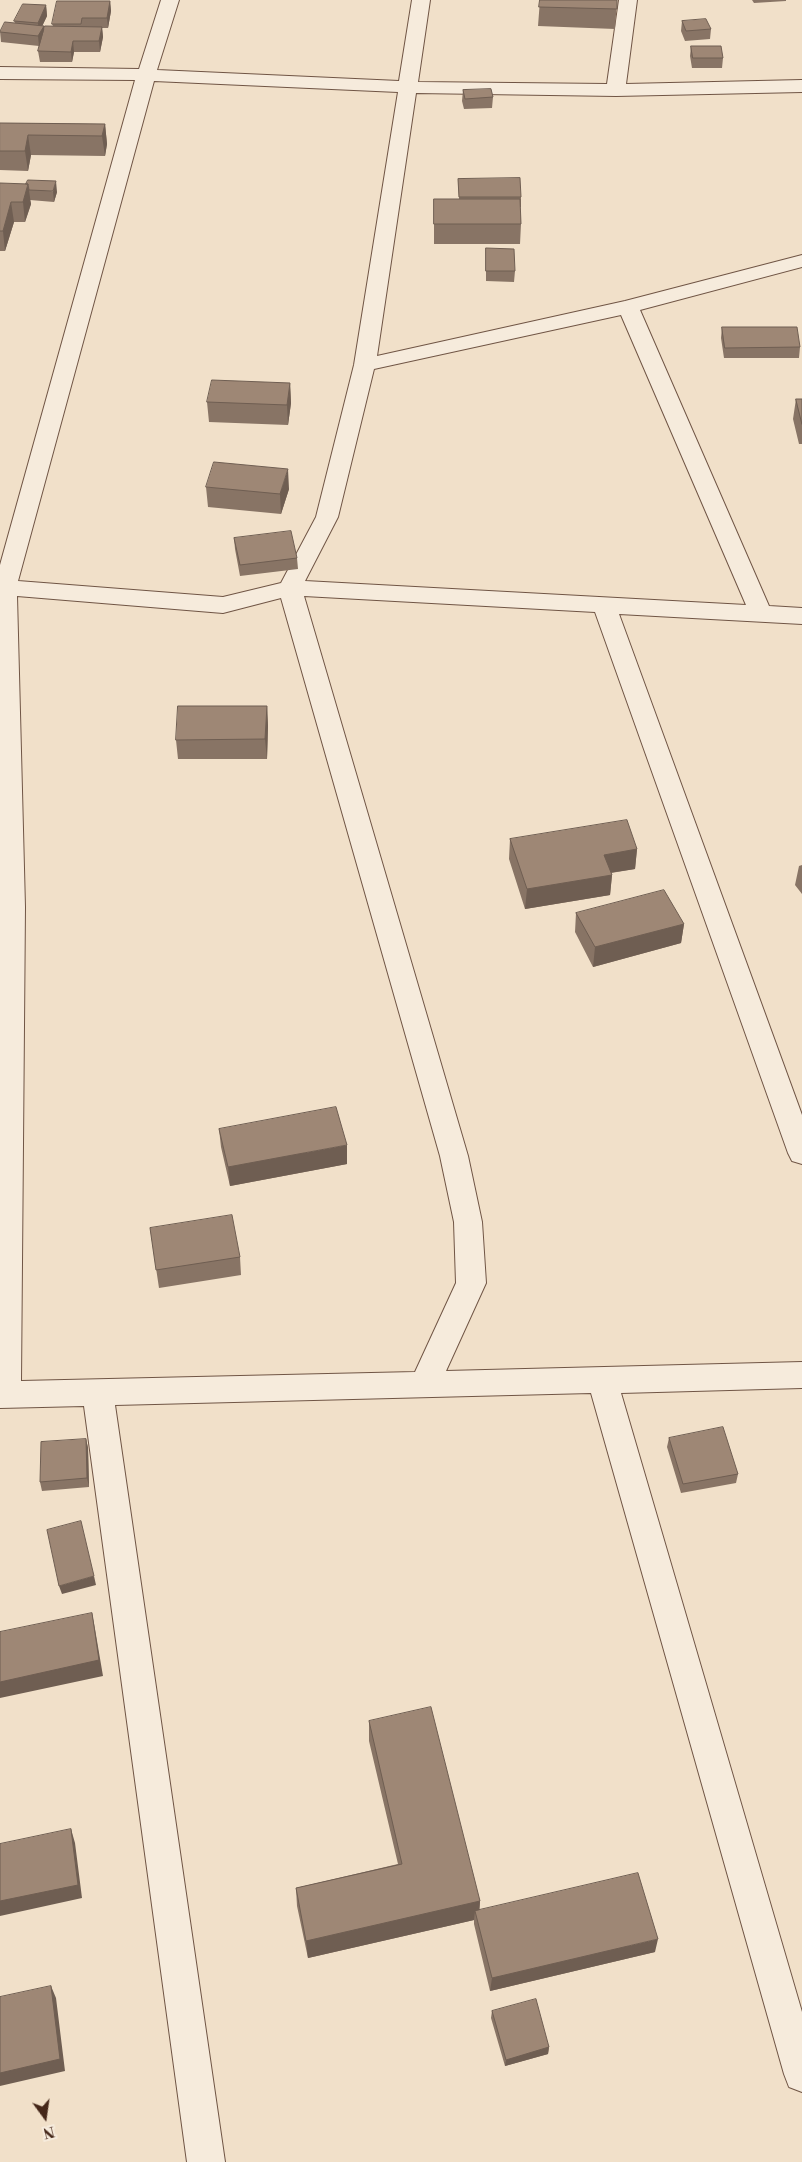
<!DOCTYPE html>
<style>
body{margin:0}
#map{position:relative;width:802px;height:2162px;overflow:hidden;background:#f1e0c9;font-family:"Libre Bodoni",serif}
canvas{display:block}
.north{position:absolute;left:20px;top:2092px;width:50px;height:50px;-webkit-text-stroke:4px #f6ebdc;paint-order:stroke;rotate:166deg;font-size:14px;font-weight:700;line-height:20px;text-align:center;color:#452719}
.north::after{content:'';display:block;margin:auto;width:18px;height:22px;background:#452719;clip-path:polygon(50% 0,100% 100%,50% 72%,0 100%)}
</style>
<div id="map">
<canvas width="802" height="2162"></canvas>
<div class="north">N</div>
</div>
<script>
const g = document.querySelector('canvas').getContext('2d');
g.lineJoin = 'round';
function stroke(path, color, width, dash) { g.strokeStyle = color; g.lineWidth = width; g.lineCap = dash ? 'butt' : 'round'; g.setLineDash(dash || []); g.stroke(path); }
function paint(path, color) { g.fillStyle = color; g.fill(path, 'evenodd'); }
const minor = new Path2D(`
 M161,0H179L157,70L399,81L412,0H430L418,82L607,84L619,0H637L626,84L802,80V92L616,96L416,93L377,356L625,301L802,255V267L640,310L769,606L802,608V624L619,614L802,1115V1164L792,1161L788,1153L595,612L304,596L468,1156L482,1222L486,1283L446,1371L802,1362V1388L621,1393L802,2012V2092L789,2087L784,2074L591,1393L115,1405L225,2162H187L84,1406L0,1408V565L135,80L0,79V67L139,69ZM154,81L398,92L354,365L316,517L281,583L223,597L18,581ZM621,315L746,605L305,581L338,517L374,369ZM17,596L223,613L281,598L440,1156L454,1222L456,1283L415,1372L21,1381L25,907Z`);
stroke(minor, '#705545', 2);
paint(minor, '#f6ebdc');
paint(new Path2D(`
 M540,0H617L615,29L538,26Z
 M752,0H786V1L754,3Z
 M110,1L111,11L108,28H102L103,37L100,52H74L72,62H40L38,51L39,46L1,42L0,31L15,23L14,21L46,5L47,16L42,26H44V29L53,26L52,24Z
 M682,21L711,29L710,39L685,41L681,31Z
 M691,46L723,58L722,68H692L690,56Z
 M463,90L493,97L492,108L464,109L462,101Z
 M0,123L105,124L107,144L105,156L31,155L28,171L0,170Z
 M458,179L521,197V207H520L521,224L520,244H434V199H459Z
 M0,183L57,192L54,202L30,200L31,204L25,222H14L5,251H0Z
 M486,248L515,271L514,282L486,281Z
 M722,327L800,347L799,358H724L721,338Z
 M290,383L291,403L288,425L209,422L207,402Z
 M796,399H802V444H799L793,419Z
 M206,487L289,489L281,514L208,507Z
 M234,538L297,558L298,569L240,576L235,549Z
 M267,706L268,726L267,759H178L176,740Z
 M510,839L637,849L635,869L611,873L612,875L610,895L525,909L509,859Z
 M802,865V894L795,885L799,866Z
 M576,913L684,924L681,943L593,967L575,932Z
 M219,1129L347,1164L230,1186L221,1147Z
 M150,1228L240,1257L241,1275L159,1288Z
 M669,1438L738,1474L736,1483L681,1493L667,1447Z
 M86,1439L88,1448L89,1487L42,1491L40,1482Z
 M369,1721L480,1901L479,1910L655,1952L490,1991L474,1924V1920L308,1958L297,1906L296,1888L398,1864L369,1741Z
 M492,2011L549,2047L548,2054L505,2066L491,2018Z`), '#887465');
paint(new Path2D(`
 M110,1L111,11L108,28L107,18Z
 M46,5L47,16L39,33L38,23Z
 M44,26L45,37L39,46L38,36Z
 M102,27L103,37L100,52L99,41Z
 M73,41L74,52L72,62L71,52Z
 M105,124L107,144L105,156L102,136Z
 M28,135L31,155L28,171L25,151Z
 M56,181L57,192L54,202L53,191Z
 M28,184L31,204L25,222L23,202Z
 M11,202L14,222L5,251L3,231Z
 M290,383L291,403L288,425L287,405Z
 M288,469L289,489L281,514L280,494Z
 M267,706L268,726L267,759L265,739Z
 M637,849L635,869L602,874L604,855Z
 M612,875L610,895L525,909L527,889Z
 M684,924L681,943L593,967L595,947Z
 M347,1145V1164L230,1186L228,1167Z
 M86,1439L88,1448L89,1487L87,1478Z
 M94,1576L96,1585L62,1594L59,1586Z
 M92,1613L95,1629L103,1676L0,1698V1682Z
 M71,1829L75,1843L82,1898L0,1916V1901Z
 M480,1901L479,1918L475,1911L474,1920L308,1958L306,1941Z
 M658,1939L655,1952L490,1991L492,1978Z
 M51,1986L56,1998L65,2071L0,2086V2073Z
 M549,2047L548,2054L505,2066L506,2060Z`), '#6f5e52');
const building = new Path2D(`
 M540,0H617V9L539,7Z
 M57,1H110L107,18H82L81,24H52Z
 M23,4L46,5L38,23L14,21Z
 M706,19L711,29L686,31L682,21Z
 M5,22L44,26L38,36L0,32Z
 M45,26L102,27L99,41H73L71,52L38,51Z
 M691,46H721L723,58H693Z
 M491,89L493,97L465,99L463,90Z
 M0,123L105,124L102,136L28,135L25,151H0Z
 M520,178L521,197H459L458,179Z
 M28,180L56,181L53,191L29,190L28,184H26Z
 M0,183L28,184L23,202H11L3,231H0Z
 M434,199H520L521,224H434Z
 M486,248L514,249L515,271H486Z
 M722,327H797L800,347L725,348Z
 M212,380L290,383L287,405L207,402Z
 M796,399H802V424Z
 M214,462L288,469L280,494L206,487Z
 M291,531L297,558L240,565L234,538Z
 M178,706H267L265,739L176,740Z
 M627,820L637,849L604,855L612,875L527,889L510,839Z
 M664,890L684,924L595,947L576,913Z
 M336,1107L347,1145L228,1167L219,1129Z
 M232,1215L240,1257L156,1270L150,1228Z
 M723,1427L738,1474L683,1484L669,1438Z
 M86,1439L87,1478L40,1482L41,1442Z
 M81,1521L94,1576L59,1586L47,1530Z
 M92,1613L99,1660L0,1682V1632Z
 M431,1707L480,1901L306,1941L296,1888L402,1864L369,1721Z
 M71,1829L78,1885L0,1901V1844Z
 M638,1873L658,1939L492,1978L475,1911Z
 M51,1986L60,2059L0,2073V1997Z
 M536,1999L549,2047L506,2060L492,2011Z`);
paint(building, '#9e8775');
stroke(building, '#6f5e52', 1);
</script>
